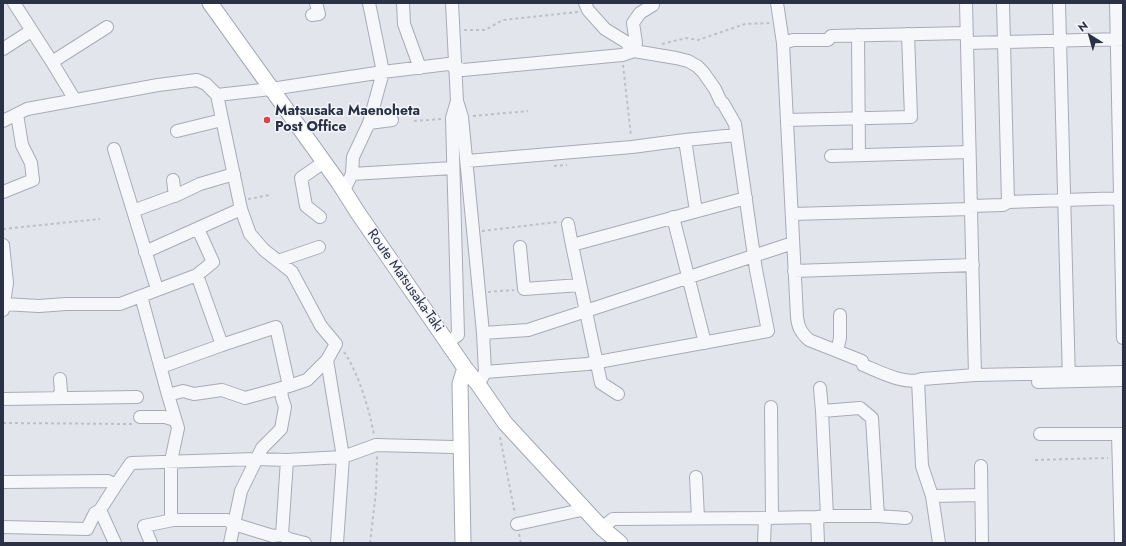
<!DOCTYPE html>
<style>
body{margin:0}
#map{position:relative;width:1126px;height:546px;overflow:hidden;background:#e3e5ec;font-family:Jost,sans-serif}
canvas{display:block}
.frame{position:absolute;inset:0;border:4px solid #2a3145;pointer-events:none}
.north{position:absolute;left:1070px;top:16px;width:40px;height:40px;-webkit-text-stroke:3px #f3f5f9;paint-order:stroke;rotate:323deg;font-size:11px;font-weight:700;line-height:16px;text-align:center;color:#2a3145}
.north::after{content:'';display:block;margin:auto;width:14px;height:18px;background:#2a3145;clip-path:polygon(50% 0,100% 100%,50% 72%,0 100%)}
</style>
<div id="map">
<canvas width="1126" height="546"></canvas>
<div class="frame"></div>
<div class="north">N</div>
</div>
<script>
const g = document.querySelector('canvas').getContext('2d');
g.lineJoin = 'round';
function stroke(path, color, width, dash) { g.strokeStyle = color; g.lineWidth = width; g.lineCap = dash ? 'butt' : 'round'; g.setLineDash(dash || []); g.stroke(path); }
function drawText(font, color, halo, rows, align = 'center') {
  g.font = font + ' Jost,sans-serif'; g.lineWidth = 3; g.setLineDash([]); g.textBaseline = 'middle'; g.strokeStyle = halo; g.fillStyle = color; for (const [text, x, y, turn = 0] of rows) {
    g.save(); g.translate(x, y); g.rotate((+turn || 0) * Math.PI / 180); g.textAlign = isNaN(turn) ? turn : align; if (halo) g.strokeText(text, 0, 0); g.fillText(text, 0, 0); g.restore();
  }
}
const minor = new Path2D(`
 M14,3L52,62L75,100
 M403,3L404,24L420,68
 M452,3L457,101L462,117L483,333L485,372L482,378
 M585,3L588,10L605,29L626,42L634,51
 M777,3L783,43L797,317C798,327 801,333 809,340L862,361L863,365C878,371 906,386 922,379L975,375L1123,372
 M966,3L975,375
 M1003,3L1008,202
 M1059,3L1069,381
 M1116,3L1123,338
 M312,15L319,14L316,3
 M858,35L859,155
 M783,43L793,40H828L831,36L966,33
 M967,43L1123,39
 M3,49L31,31
 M634,51L636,43L633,23L640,13L653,5
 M52,62L107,27
 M217,95L241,209
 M787,120L911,117L908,34
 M3,121L27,109L158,85L197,80L206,84L217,95L271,89L383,72L448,64L463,70L622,55L634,51L676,58L688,61L697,66L703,72L715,89L721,102L723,103L735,124L756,270L768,331L587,364L485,372
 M369,123L392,120
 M177,131L222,120
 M114,149L157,289
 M831,156L969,152
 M467,161L632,147L685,140
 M352,174L453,168
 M173,180L175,196
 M344,190L352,174L353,157L369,123L383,72L369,3
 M3,192L33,180L31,163L22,145L17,114
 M971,206L1003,205L1008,202L1123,198
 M133,211L179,194L200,184L234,174
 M696,211L685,140L736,135
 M792,214L971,209
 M320,217L306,206L301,178L324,162
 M673,217L705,343
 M568,224L572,245L746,198
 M3,245L7,283L3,310
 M572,245L601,383L618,394
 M520,247L524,289L580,285
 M145,252L241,209L250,234L264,250L292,272L321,326L336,344L327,360
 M278,261L319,247
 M794,271L973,265
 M141,296L168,395L183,391L194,394L222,390L245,398L289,386L276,327L222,345L197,275
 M3,304L39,306L66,304H120L197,275L213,262L198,229
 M483,333L528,330L793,243
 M447,343L458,335L452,118L457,101
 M837,351L840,338V315
 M161,367L222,345
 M918,380L922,466L932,496L939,543
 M1038,382L1123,380
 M289,386L307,380L327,360L343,457L337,543
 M820,388L822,411
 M168,395L178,428L171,461V514L173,520H227L234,524L273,536L282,535L289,539L305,543
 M57,398L61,392L60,379
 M3,399L137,397
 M771,407L772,517
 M140,417H165L175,420
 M1040,434H1123
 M1118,434L1121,543
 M981,466L982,543
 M696,477L698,518
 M3,482L108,481L116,485
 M932,496L981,495
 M878,516L906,518
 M817,517L818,543
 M517,524L586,509
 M3,527L87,529L95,513L100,510
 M602,528L613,519L765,518L817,517L827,516H878L872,418L860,408L822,411L827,516
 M282,535L287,460
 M115,543L100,510L116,485L131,463L256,459L287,460L343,457L376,445L453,447L461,448
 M151,543L144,526L173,520
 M230,543L241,491L262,448L281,429L285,407L282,398L281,388
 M764,543L765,518`);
const major = new Path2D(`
 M210,3L339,183L358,213L465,368L478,384L505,423L602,528L620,543
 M463,543L460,384L465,368`);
stroke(minor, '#a8abb7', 14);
stroke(major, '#a2a8b8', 17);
stroke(new Path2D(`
 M464,30H485L503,20L578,12
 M662,44L686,38L698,40L745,24L770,23
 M623,65L631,136
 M473,116L528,111
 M414,121L442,119
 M554,166L567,165
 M248,199L270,195
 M3,229L100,219
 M482,231L557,222
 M488,292L514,290
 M344,352C358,372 370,411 374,435
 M3,423L132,424
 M500,437L515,514
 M1035,460L1108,458
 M519,534L521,543
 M370,543L376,491L377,456`), '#bdc0c7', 2, [3, 3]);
stroke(minor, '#f6f7fa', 12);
stroke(major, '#fff', 15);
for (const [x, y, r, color] of [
 [267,120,4,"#d3464a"]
]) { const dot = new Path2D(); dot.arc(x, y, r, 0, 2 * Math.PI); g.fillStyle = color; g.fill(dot); stroke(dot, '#f3f5f9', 1.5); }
drawText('bold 14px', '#2a3145', '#f3f5f9', [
 ["Matsusaka Maenoheta",275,112],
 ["Post Office",275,128]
], 'left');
drawText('14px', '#2a3145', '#f3f5f9', [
 ["Route Matsusaka-Taki",405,281,55]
]);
</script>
